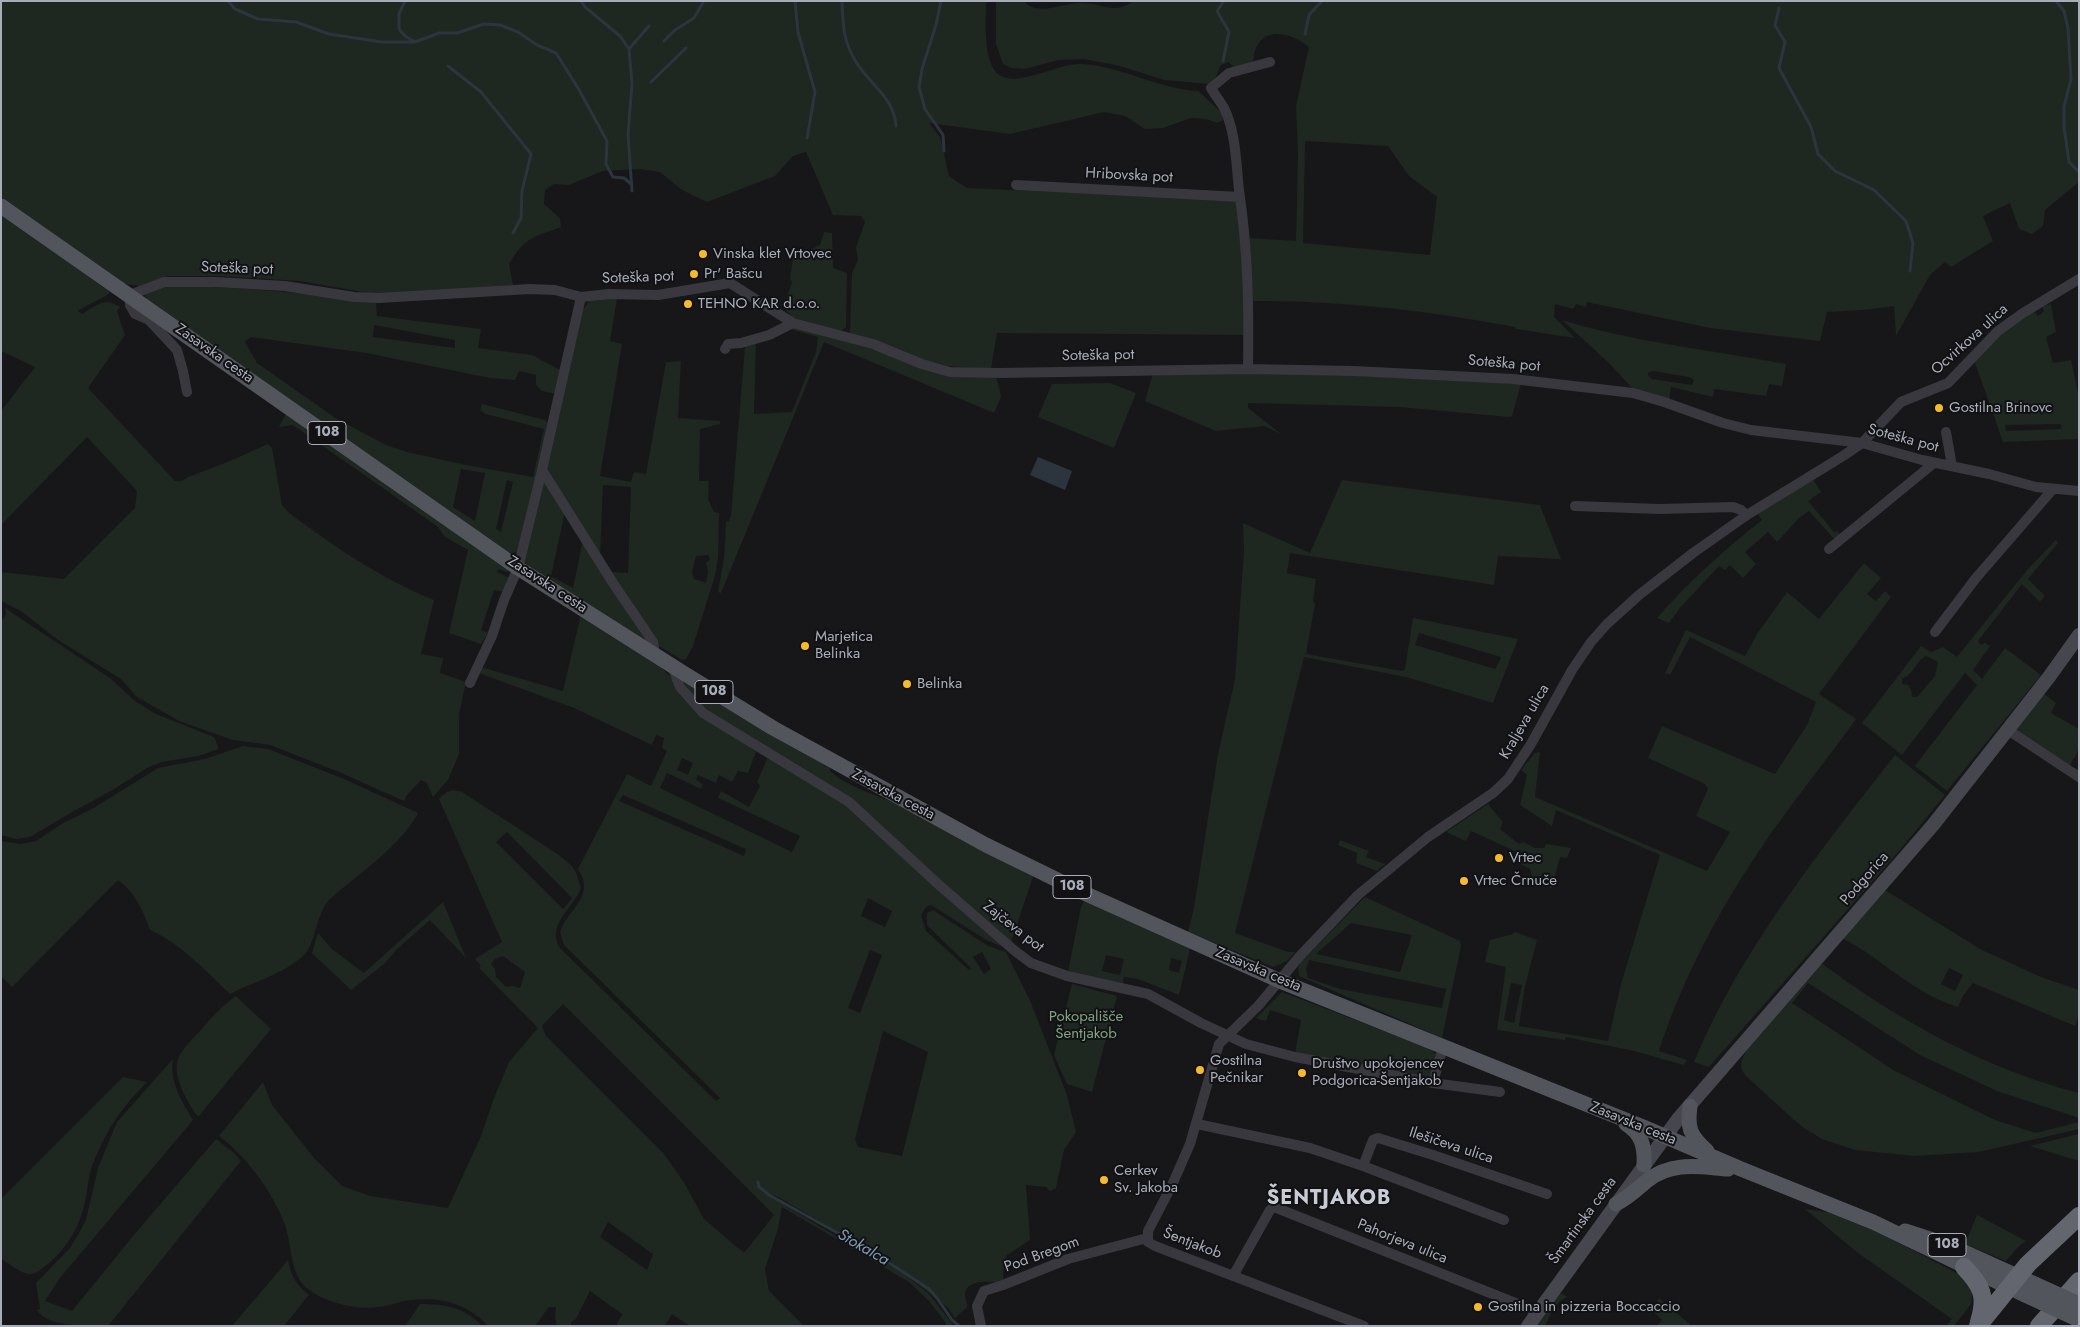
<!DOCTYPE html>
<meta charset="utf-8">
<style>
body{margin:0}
#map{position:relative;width:2080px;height:1327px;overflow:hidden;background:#171719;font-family:Jost,sans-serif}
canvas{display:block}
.frame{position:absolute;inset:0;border:2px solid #a8adb9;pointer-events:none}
</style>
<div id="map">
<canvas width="2080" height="1327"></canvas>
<div class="frame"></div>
</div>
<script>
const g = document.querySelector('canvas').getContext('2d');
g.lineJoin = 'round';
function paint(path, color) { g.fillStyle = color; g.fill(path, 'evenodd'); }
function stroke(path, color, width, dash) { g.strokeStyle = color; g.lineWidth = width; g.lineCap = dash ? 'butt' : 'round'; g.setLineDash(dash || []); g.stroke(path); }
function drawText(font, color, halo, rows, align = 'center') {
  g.font = font + ' Jost,sans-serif'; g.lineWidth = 4; g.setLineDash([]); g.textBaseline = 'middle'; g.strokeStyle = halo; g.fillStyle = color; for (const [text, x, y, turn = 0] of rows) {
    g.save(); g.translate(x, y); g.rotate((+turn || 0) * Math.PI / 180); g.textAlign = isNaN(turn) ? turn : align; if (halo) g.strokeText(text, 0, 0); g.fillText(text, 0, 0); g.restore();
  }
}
paint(new Path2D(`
 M1,1H986C986,20 983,57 996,72C1013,91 1057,63 1080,64C1120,65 1157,89 1198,91L1222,113L1223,120L1217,123L1206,119L1191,118L1163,128L1145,129L1125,116L1104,112L1010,134L929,123L940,137L949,176L967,188L1235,200L1239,205L1246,335L997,333L991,369L949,366L928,361L897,348L850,333L852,273L858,260L856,247L865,222L861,216L833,215L806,152L793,156L775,176L707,202L682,190L660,172L640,169L603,171L569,185L554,184L545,190L544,204L560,218L561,227C531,238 526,237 509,264L513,285L380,295L300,281L218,276H168L140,286L125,284L1,197Z
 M996,1H1024C1037,17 1063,3 1080,3C1102,2 1112,16 1134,1H2079V182L2045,210L2043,226L2032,234L2019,229L2010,203L1983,216L1993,241L1951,267L1945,262L1930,275L1896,336L1894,306L1864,310L1827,312L1820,341L1710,328L1587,302L1586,307L1576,304L1573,309L1555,304L1554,317L1575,338L1516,329L1515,327C1429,311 1341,300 1253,301L1249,238L1296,241L1298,154L1296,106L1309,47C1286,29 1255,26 1253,63L1234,68L1229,62L1221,65L1215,79L1209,84L1164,80L1120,66L1084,59L1058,60L1025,69L1011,68L1003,64L996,44ZM1305,141L1388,146L1409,176L1437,197L1430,255L1303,243Z
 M1,211L110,292C106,298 87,304 78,311L82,314C95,306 105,296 120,307L117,311L125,335L88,388L175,481H182L188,477L230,461L268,444L272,448L282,505L289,513C335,547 380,578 434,600L421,654L443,658L440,673L466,682L459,715V754L448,780L433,797L427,783L421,780L407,795L404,801L339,772L270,745L233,740L179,721L137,697L121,679L58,640L21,611L1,601V572L64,579L135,508L137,491L87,437L1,525V411L35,367L1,351Z
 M824,232L832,233L833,268L847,273L846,327L841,331L793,318L786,310L787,297L792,282L790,279L793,258L820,245Z
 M165,286C236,286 305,293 376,302L377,316L481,329L478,348L532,355L560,370L556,394L542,391L536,385V375L519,371L515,380L490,378L366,353L251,337L245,342L257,363L337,419L386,445L407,452L466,465L533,477L544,429L486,414L480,410L482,404L545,420L548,423L518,551L513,554L507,552L147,300L145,296L147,292ZM374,325L455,340V348L373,337ZM461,469L485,473L475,521L453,507ZM507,480L513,482L501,532L496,529Z
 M598,299H617L610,341L622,344L600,476L631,482L634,472L646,474L666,362L681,361L678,418L720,421V424L700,429L699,481H709L708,499L714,512L719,513L718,558L715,576L693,646L686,659L682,660L659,646L610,572L628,573L631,487L603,485L600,558L549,475L547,463L579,316L589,301ZM708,555L710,559L706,563L708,572L706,583L694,579L692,572L696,556Z
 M2051,304L2056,332L2046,337L2053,363L2071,360L2079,397V439L2003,442L1974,360L1995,338L2033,311L2038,316L2044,311L2042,306ZM2061,424V429L2006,431L2005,425Z
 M1562,320C1634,342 1711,350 1786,364L1782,386L1769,384L1766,396L1714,389L1713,397L1671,387L1669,400L1632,388L1609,363ZM1653,371L1689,377L1694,380L1692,385L1652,379L1648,375V373Z
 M795,326L840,338L936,371L988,374L997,379L1001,397L994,413L824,342L721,593L718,592L724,558L726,522L729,521L731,516L745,346L756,342L754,414L792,412L816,352L818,337L790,329L784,333H779Z
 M1153,373L1329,374L1521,384L1512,416L1509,417L1399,407L1248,403V408L1281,434L1264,426L1216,431L1145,401Z
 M1110,383L1136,393L1114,448L1038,417L1052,384Z
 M287,412L511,571L506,572L499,569L497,572L510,578L504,592L494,590L481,630L488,633L481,644L449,633L468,550L444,536L438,527L293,425L279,427Z
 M1813,479L1821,492L1808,501L1835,533L1837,531L1841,535L1835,540L1809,511L1798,519L1777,542L1768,532L1745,552L1756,564L1743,578L1730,565L1725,570L1719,566L1680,608L1669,623L1657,618C1689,581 1724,550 1762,520L1758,514Z
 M1342,480L1540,505L1561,559L1498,556L1494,585L1290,553L1287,573L1316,579L1313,600L1315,604L1306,654L1402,671L1405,669L1413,618L1518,639L1493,703L1406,677L1304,657L1235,933L1288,952H1295L1287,961L1273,967L1188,932L1194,908L1218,754L1235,679L1244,551L1243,523L1310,553ZM1419,633L1501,657V658L1495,669L1415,645Z
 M544,481L565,512L551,576L573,588L583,540L646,641L529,568L525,562V553Z
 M2056,540L2058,543L2028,579L2045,596L2040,602L2022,584L1978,641L1981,645L1985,643L1990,646L1973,670L1982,679L2005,648L2041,675L1947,791L1915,766L1977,685L1965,673L1902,755L1862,723L1921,646L1931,652L1943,647L1957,657L2027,570ZM1926,656L1938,662L1935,676L1917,697H1912L1911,690L1908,685L1902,684V679C1915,673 1915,662 1926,656Z
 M1864,563L1881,578L1867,594L1876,601L1885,591L1891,597L1819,694L1856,719C1824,764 1788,807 1757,854C1716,916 1682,980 1659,1051L1687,1060L1684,1065L1634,1051L1566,1037L1565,1040L1497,1030L1506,967L1485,962L1490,940L1513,934L1515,932L1537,940L1525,986L1519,1026L1608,1041L1621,984L1660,855L1556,810L1552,826L1520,805L1527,775L1521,770L1535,753L1540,752L1535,797L1707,871L1730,832L1696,816L1708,789L1705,784L1648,758L1662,726L1775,774L1807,725L1816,702L1690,637L1670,675L1665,673L1686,630L1745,656L1757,634L1787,592L1819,619ZM1511,983L1522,985L1514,1023L1504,1020Z
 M5,608L110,678L135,701L156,714L214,737L219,749L198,756L162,762L147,768L111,791L74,811L30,837L16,839L1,835V621L6,615Z
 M581,614C604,630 662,661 675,683L756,752L748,773L738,771L732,782L719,775L716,783L698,775L696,780L703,784L701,789L667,773L660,788L792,852L800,836L718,798L721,791L749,807L760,786L757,782L768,757L844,802L1005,945L1003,947L988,941L931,905L926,907L921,915L926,931L969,970L971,968L927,925V913L933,910L988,946L1006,952L1031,1003L1067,1095L1076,1132L1064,1150L1056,1188L1050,1191L1046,1187L1026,1185L1030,1240L1007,1255L1003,1272V1283C992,1282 966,1278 965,1295C965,1299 967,1302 967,1307L955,1318L948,1308L882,1255L843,1235L780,1198L759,1190L836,1236L880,1259L907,1276L929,1294L954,1326H945L946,1323L929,1301L909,1282L782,1207L778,1229L765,1269L769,1291L804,1326H690L672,1314L665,1326H616L622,1314L590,1291L576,1319L571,1322V1326H557L555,1317L556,1307H549L535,1326H488C466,1302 437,1296 404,1301C396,1303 387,1306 378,1307C355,1310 328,1303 309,1290C288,1275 293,1242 283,1220C271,1190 245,1155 219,1136L263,1082L272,1105L314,1158L342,1186L370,1196L448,1208L481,1136L494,1098L509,1062L538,1028L479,968L481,966L475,959L502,942L439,799C447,790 452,789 462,792L556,853L571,865L576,872L581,888C574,908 547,923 559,947L716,1101L720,1098L564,945L560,932C569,907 596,897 578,869L627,774L651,786L667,751L662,748L664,738L656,735L652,745L574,708L479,673L481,667L563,691ZM682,758L693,763L688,775L677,770ZM623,795L746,849L744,856L619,801ZM507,832L572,898L563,909L496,842ZM868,898L892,911L885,927L861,916ZM870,950L882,955L860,1013L848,1008ZM982,952L991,969L984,974L973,957ZM503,956L525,972L520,988L513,986L506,987L496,977L495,969L491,964L495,959ZM563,1004L774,1215L744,1253L704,1219L685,1184L664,1154L546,1036L542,1026ZM883,1031L928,1052L902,1156L858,1147L855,1139ZM608,1222L653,1254L647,1270L600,1237Z
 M684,683H687L830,768V771C852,790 879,795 904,807C948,828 991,852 1034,874L1011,942L999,934L872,817L708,713L685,686Z
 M2043,693L2056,703L2051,713L2079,729C2079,739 2080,754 2073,759L2070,766L2079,770V775L2015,729Z
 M243,746L268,749L344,779L418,813C407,836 374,863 354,879C346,886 337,892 330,899C314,916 317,944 302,957C283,974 253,982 230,994C206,971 181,944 150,930C143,911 135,892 118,880L12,987L1,976V841L21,844L36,841L63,823L92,809L158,768L205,759Z
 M1895,755L1945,795L1900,850L1709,1067L1694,1062C1741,949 1820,851 1895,755Z
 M1488,804L1503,822L1500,829L1519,844L1523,842L1535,848H1544L1546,844L1571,848L1567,858L1560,857L1552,888L1531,882L1532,877L1530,869L1516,862L1519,853L1471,831L1466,841L1446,832Z
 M1340,840L1369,851L1366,857L1385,864L1377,871L1356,863L1357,853L1338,845Z
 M1885,890L1980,949L2041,977L2079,990V1014L2075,1026L1973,983L1963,996L1958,1007C1913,994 1882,958 1842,938ZM1949,968L1963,975L1955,991L1941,984Z
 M1365,897L1460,941L1461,946L1442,1038L1299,976L1298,967L1302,961ZM1351,923L1412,935L1400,972L1316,954ZM1309,960L1446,989L1442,1008L1340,989L1308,978L1306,969Z
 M1085,899L1188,946L1190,949L1179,995L1138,979L1124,977L1123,984L1068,972L1081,907ZM1106,955L1124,959L1120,975L1102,971ZM1171,958L1182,961L1179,973L1169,970Z
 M443,902L466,958L430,920L396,950L384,964L351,990L312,953L318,933L332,949L364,973Z
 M1821,963C1898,1020 1985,1069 2079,1093V1118L1997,1091L1920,1055L1808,983L1792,1003L1895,1071L1995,1120L2036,1133L2079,1122V1129L1979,1152L1914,1156L1855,1150L1822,1139L1804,1128L1793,1119L1746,1076C1738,1066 1741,1061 1747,1050Z
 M1072,984L1117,996L1092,1092L1067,1084L1054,1055Z
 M1282,992L1428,1048L1436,1054L1432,1073L1429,1078L1295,1053L1301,1020L1270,1010L1266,1021L1256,1018Z
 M236,996L271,1029L198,1117C188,1103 172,1077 178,1059C182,1048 192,1040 200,1031C211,1018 222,1006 236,996Z
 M173,1059C169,1081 182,1102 193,1120L60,1278L45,1301L72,1311L133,1236L216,1139L234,1153L241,1161L108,1326C86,1326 47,1327 37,1310L40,1309L36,1283L70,1248L79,1233L86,1220L98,1168L117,1122Z
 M123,1077L147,1082C122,1107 108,1128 94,1161C88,1174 88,1189 85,1202C80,1226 67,1248 48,1264C42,1268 36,1275 28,1274C19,1272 9,1263 1,1259V1199Z
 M2079,1134V1161L2030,1146Z
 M1805,1209L1834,1213L1882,1234L1964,1277L1973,1292L1971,1304L1954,1326H1946L1952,1319L1858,1253Z
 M1977,1215L1979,1216L2026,1241L2018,1247L2006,1261L1965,1244Z
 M288,1260C292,1278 295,1283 309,1295L284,1326H232Z
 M1562,1293L1567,1297C1556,1301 1550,1316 1545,1326H1536L1558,1295Z
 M1659,1298L1692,1326H1657L1662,1320L1653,1311Z
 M420,1304C444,1304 465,1307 482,1326H405Z`), '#1e2720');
paint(new Path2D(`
 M1038,457L1072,471L1065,490L1030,475Z`), '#2c353d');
stroke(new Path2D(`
 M228,1L235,9L258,19L296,22L329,34L382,42H415L439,33H457L484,24L500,25L518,32L537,45L556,53L578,88L607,141L606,164L613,177L624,178L631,184
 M405,1L399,14V29L405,36L415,42
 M581,1L585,7L620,36L629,49L632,83L628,135L632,191
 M795,1L798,32L815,92L807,138
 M842,1C843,26 843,43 858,65C872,86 894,98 896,126
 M941,1L936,25L922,69L919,87L925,109L943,135L944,151
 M2056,1L2064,11L2068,28L2071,79L2064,107V127L2069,162L2079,172
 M1779,8L1775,25L1785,42L1779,68L1811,127L1818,154L1835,171L1874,190L1906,221L1913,243L1910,271
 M1305,34L1309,15L1322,1
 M664,41L675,30L694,18L704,1
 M629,49L649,26
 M1223,61L1229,32L1217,11L1224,1
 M448,66L481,92L531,154L522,191L521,218L513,233
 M651,82L686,48
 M758,1182L759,1187L769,1195L874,1253L929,1289L937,1298L952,1320L959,1326`), '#2c353d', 3);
stroke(new Path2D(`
 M1016,185L1240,197
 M725,349L728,344L741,343L769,335L793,323
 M1248,369C1249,307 1248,251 1239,190C1236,163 1236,132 1224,108C1220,101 1215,95 1211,88L1229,73L1270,62
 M187,392L183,371L177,350L149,320L135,314L130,305V295L164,282H216L285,286L354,297L379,298L530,289L555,290L581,297L609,294L658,295L730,283L793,323L873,344L922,364L950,372L999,373L1248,369L1354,371L1513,379L1633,393L1664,402L1723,423L1751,430L1862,443L1922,460L1989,474L2036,487L2079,491
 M1946,432L1952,466
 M542,470L613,583L653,642L655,655
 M1575,506L1660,509L1733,507L1741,510L1747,515
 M1829,549L1934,463
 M1935,632L1976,578L2053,489
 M672,666L680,687L703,713L849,802L938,884L1015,951L1031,963L1067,976L1148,994L1201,1023L1246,1044L1295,1057L1433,1083L1443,1047
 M470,683L492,636L504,600L518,568L542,470L581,297
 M2008,730L2079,777
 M1433,1083L1500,1092
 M1197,1124L1310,1148L1363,1166L1504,1220
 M1363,1166L1373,1140L1378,1138L1433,1155L1547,1194
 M1233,1276L1270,1210L1274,1207L1538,1312
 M981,1326L977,1306L984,1291L1003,1285L1068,1259L1147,1238
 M1364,1326L1155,1246L1148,1242V1231L1172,1185L1190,1144L1219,1044L1259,1005L1299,957L1358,895L1428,837L1493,793L1508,779L1531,744L1572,670L1591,642L1607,624L1639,595L1693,553L1747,515L1843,456L1862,443L1901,402L1948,383L1998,331L2023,313L2079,279`), '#38383e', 10);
stroke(new Path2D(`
 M1528,1326L1678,1119L1933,825L2049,677L2079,635`), '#46474e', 14);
stroke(new Path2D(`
 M1,206L518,568L685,674L773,728L986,845L1084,893L1280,981L1643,1127L1741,1169L1873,1222L2025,1295
 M1690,1106C1687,1129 1690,1135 1707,1151
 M1626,1124C1642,1134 1645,1147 1644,1165
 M1616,1204C1629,1197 1637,1189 1648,1180C1673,1161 1699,1167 1728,1169
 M1905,1231L1951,1246L2035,1284`), '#53555d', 15);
stroke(new Path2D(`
 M1964,1267C1982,1286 1987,1296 1979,1322
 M1978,1326L2028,1264L2079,1216
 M2039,1326L2079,1281`), '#63666f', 18);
stroke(new Path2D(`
 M2035,1284L2079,1304
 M2025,1295L2079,1320`), '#53555d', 15);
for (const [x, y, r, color] of [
 [703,254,5,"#f6ba31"],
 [694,274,5,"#f6ba31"],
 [688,304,5,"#f6ba31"],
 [1939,408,5,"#f6ba31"],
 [805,646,5,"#f6ba31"],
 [907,684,5,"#f6ba31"],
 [1499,858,5,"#f6ba31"],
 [1464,881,5,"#f6ba31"],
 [1200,1070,5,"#f6ba31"],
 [1302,1073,5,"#f6ba31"],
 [1104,1180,5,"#f6ba31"],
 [1478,1307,5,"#f6ba31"]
]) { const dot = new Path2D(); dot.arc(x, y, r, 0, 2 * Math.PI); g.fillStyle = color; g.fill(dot); stroke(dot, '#121214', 2); }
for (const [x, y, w] of [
 [327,433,38],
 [714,692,38],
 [1072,887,38],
 [1947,1245,38]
]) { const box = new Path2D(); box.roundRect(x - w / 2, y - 11.5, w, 23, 4); g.fillStyle = '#121214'; g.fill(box); stroke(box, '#a8adb9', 1); }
drawText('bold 14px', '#a8adb9', null, [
 ["108",327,433],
 ["108",714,692],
 ["108",1072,887],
 ["108",1947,1245]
]);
drawText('15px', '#a8adb9', '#121214', [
 ["Hribovska pot",1129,176,3],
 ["Soteška pot",237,269,2],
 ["Soteška pot",638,278,-2],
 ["Ocvirkova ulica",1970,340,-42],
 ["Zasavska cesta",214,354,35],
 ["Soteška pot",1098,356,-1],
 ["Soteška pot",1504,364,5],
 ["Soteška pot",1903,439,15],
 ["Zasavska cesta",547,585,33],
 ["Kraljeva ulica",1525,722,-60],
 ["Zasavska cesta",893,795,28],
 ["Podgorica",1865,879,-49],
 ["Zajčeva pot",1013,927,38],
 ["Zasavska cesta",1258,970,23],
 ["Zasavska cesta",1633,1124,22],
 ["Ilešičeva ulica",1451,1146,18],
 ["Šmartinska cesta",1583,1221,-54],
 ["Pahorjeva ulica",1402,1242,22],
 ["Šentjakob",1192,1244,21],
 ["Pod Bregom",1042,1255,-20]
]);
drawText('15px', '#a8adb9', '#121214', [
 ["Vinska klet Vrtovec",713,254],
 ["Pr' Bašcu",704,274],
 ["TEHNO KAR d.o.o.",698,304],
 ["Gostilna Brinovc",1949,408],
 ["Marjetica",815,637],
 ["Belinka",815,654],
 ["Belinka",917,684],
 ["Vrtec",1509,858],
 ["Vrtec Črnuče",1474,881],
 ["Gostilna",1210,1061],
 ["Pečnikar",1210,1078],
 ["Društvo upokojencev",1312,1064],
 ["Podgorica-Šentjakob",1312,1081],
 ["Cerkev",1114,1171],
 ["Sv. Jakoba",1114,1188],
 ["Gostilna in pizzeria Boccaccio",1488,1307]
], 'left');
drawText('15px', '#7fa482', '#121214', [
 ["Pokopališče",1086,1017],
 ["Šentjakob",1086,1034]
]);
drawText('italic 16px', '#7f9ab5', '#121214', [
 ["Stokalca",863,1248,30]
]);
g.letterSpacing = '1px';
drawText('bold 20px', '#caccd5', '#121214', [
 ["ŠENTJAKOB",1329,1199]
]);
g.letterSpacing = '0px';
</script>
